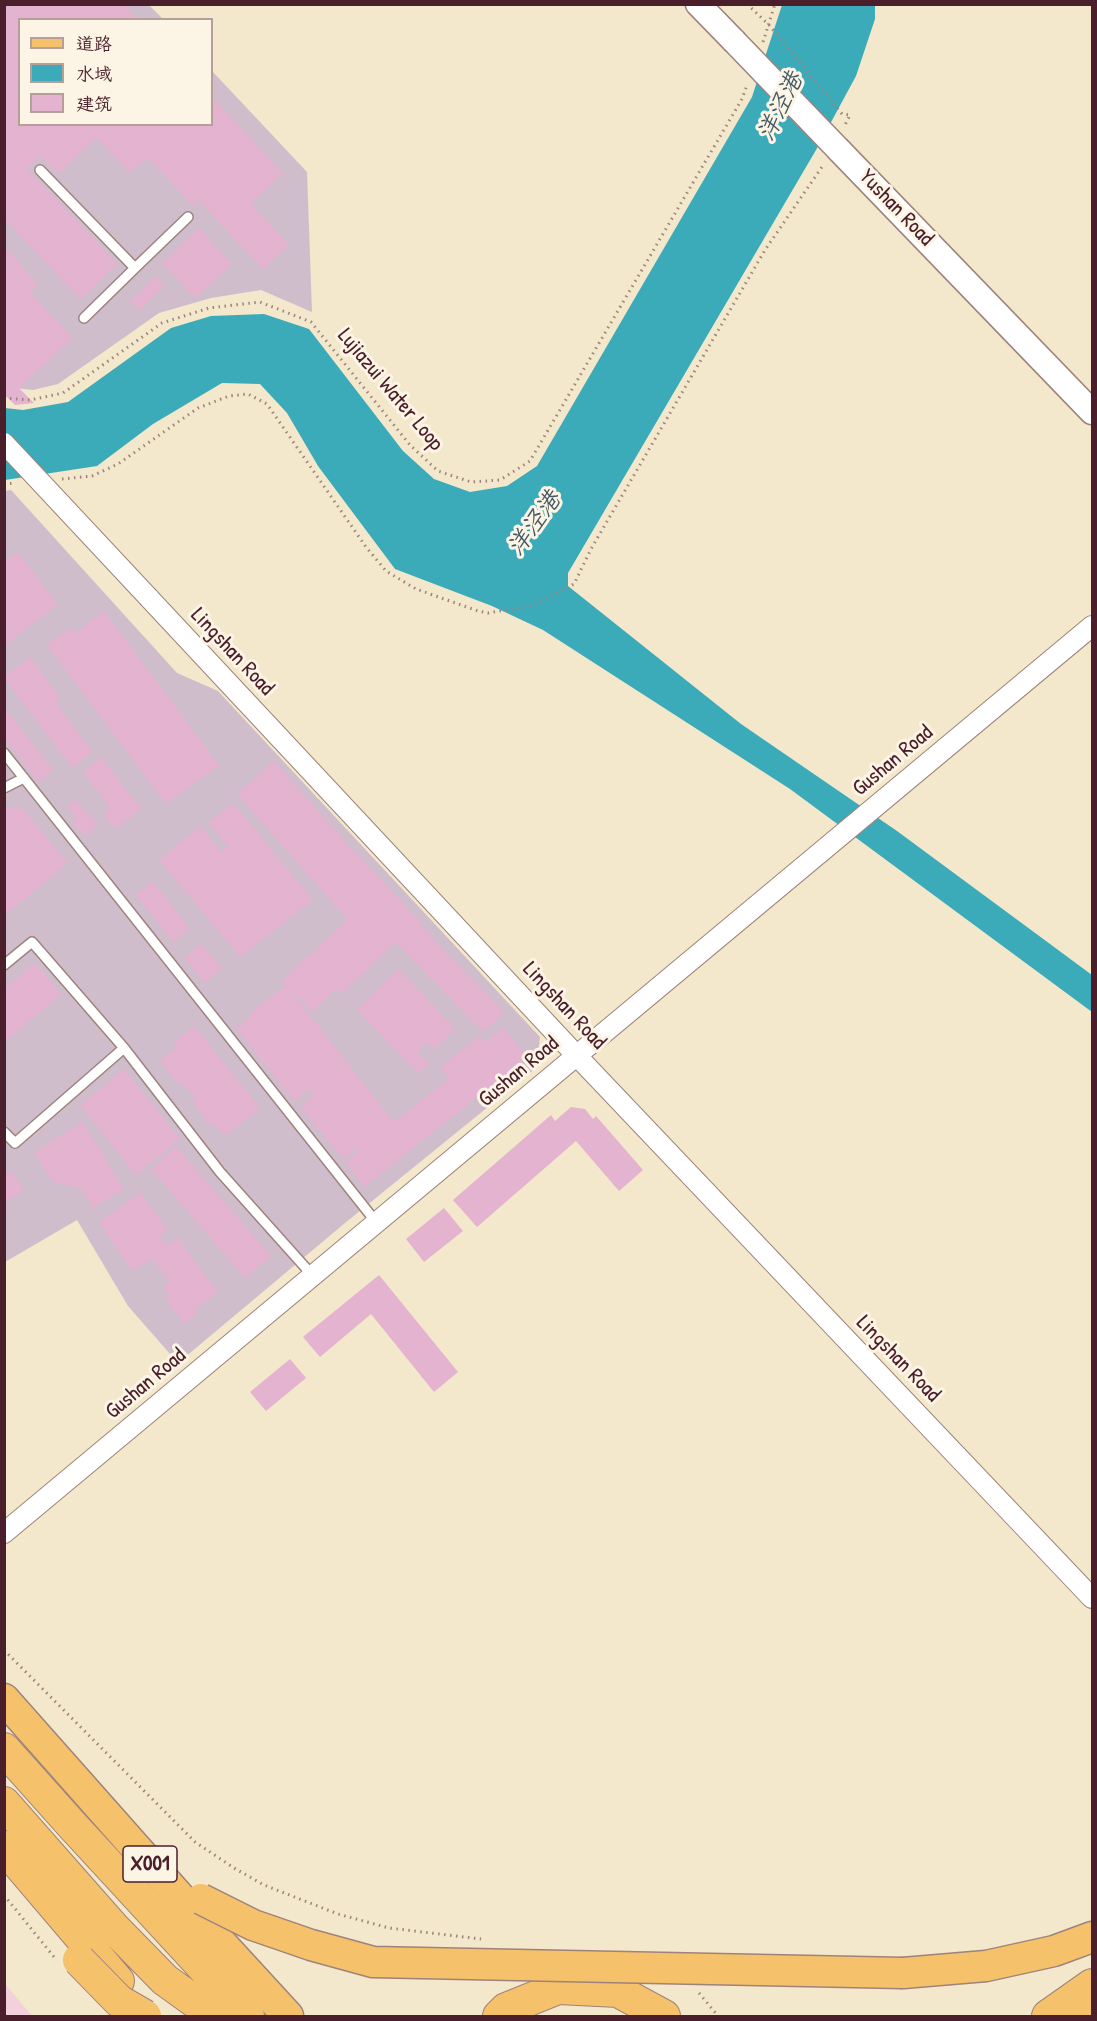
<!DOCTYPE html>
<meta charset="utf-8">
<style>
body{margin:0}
#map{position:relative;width:1097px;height:2021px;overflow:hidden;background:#f3e7cc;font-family:"Patrick Hand","LXGW WenKai TC",sans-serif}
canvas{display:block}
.frame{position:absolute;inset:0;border:6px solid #4a1f2b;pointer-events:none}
.legend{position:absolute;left:18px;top:18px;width:195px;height:108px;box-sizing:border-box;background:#fcf5e5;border:2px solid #b59f9b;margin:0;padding:8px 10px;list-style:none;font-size:18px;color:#4a1f2b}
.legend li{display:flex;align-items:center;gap:12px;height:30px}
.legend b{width:30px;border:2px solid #b59f9b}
</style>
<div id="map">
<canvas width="1097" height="2021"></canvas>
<div class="frame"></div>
<ul class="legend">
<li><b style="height:8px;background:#f5c16b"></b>道路</li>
<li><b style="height:16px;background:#3cabb9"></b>水域</li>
<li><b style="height:16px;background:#e3b3cf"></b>建筑</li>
</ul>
</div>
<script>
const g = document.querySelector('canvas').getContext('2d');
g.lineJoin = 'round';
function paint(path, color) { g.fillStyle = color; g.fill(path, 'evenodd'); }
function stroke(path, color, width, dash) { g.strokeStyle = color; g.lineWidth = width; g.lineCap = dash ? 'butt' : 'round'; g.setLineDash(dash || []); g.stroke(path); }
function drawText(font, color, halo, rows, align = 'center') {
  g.font = font + ' "Patrick Hand","LXGW WenKai TC",sans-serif'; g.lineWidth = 6; g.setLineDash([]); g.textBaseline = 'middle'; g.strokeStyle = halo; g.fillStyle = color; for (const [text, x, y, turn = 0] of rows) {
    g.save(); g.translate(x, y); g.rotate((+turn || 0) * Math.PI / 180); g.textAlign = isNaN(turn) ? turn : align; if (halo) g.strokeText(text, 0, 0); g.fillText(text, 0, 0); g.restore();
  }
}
paint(new Path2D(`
 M5,1984L32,2016H5Z`), '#f4cfdc');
paint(new Path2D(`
 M4,5H149L163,19L20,20V124H212V71L307,172L312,312L261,290L211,298L159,313L58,384L33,390L5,387Z
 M11,490L177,673L218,691L540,1037L536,1068L345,1223L178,1363L128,1306L77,1220L5,1262L4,491Z`), '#d0bdcc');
paint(new Path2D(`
 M782,5H875V19L856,76L816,150L568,573V586L741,724L897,831L1092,975V1012L790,789L543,630L492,606L395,569L318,466L287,413L260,384L222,383L153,424L97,466L5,480V408L23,410L68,402L171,328L211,316L264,314L309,329L403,451L434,479L470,492L507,486L537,466L752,97Z`), '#3cabb9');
paint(new Path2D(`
 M4,4H124L138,20H20V124H212V97L283,173L251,204L289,245L263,269L198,200L193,206L147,157L130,173L97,138L58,174L41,156L27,169L117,264L80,299L4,218Z
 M199,228L232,264L195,298L162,263Z
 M4,247L39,284L30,292L73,338L19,388L34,403L15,405L4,394Z
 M156,276L165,286L140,310L131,301Z
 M18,552L58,605L4,645V562Z
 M104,611L219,765L166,804L47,645L71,627L75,633Z
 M30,657L61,698L55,702L93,752L72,768L5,679V676Z
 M4,707L53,770L38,782L4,737Z
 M101,757L141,809L115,829L103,814L110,808L83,772Z
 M274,761L353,850L420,921L418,923L504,1012L483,1032L396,942L342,994L336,988L313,1012L282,981L306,957L307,959L347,919L237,794Z
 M75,800L98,824L85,836L73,823L77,819L67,807Z
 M233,803L313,900L240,957L159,860L200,826L221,852L228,846L208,823Z
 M4,807H21L68,863L4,916V834L6,832Z
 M153,882L190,929L173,942L136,895Z
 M201,944L222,968L205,982L184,958Z
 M35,963L61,994L4,1043V989Z
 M399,969L455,1029L434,1049L427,1042L417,1051L429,1063L418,1074L357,1009Z
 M286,985L394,1122L449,1078L440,1067L480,1036L485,1042L503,1027L527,1057L364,1187L345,1162L358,1151L356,1148L343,1159L301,1107L314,1095L309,1089L294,1101L236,1028L251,1016L249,1014Z
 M194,1026L260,1108L227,1135L220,1132L212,1123L209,1125L197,1109L193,1096L184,1085L180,1086L160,1061L177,1047L174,1042Z
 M124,1069L180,1139L136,1175L80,1105Z
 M571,1107L585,1109L593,1119L596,1116L643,1170L619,1191L576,1141L477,1227L453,1200L551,1115L555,1121Z
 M83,1122L124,1189L93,1208L81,1188L52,1182L34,1152Z
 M176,1146L271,1256L245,1278L151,1169Z
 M12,1171L24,1190L4,1203V1176Z
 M141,1192L168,1231L160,1236L167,1246L178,1238L218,1292L194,1310L197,1314L184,1324L165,1298L170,1295L163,1286L169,1281L152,1258L132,1271L99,1222Z
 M444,1208L463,1231L424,1262L406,1239Z
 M379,1275L458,1372L434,1392L371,1314L320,1357L303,1337Z
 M290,1359L306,1378L266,1411L250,1392Z`), '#e3b3cf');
const service = new Path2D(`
 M40,170L135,268L188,217
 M84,318L135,268
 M4,753L376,1222
 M4,788L24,778
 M4,965L32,942L124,1048L220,1172L313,1276
 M4,1132L15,1143L124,1048`);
const minor = new Path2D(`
 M149,598L576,1055L1092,1598
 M4,1533L1092,626`);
const tertiary = new Path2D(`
 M698,4L734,41
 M839,150L1092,412`);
const primary = new Path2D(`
 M4,1699L199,1919L288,2016
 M903,1973L986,1966L1054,1951L1092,1937`);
const trunk = new Path2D(`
 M4,1749L71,1824L248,2016
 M4,1803L115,1929L165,1980L215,2016
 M4,1847L118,1981
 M499,2016L506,2009L558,1988L618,1991L664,2016
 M1048,2016L1092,1985
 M1089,2016L1092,2014`);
stroke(service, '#9e837c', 12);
stroke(minor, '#9e837c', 22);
stroke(tertiary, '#9e837c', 27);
stroke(primary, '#9e837c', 33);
stroke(trunk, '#9e837c', 34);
stroke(new Path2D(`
 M747,4L769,25L842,114L850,115L844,127
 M763,42L775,4
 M4,398L30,400L63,393L162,323L209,308L260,302L311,322L410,445L438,471L471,482L500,480L530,461L742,99L747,85
 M62,479L92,476L118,464L198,408L229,396L248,394L267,404L366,547L386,571L416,589L478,611L488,613L534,605L574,584L591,549L765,250L824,164
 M4,484L16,483
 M4,1650L195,1842L234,1868L264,1885L338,1914L389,1928L481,1939
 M4,1895L54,1957
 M699,1993L718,2016`), '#9e837c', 3, [1.5, 4.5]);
stroke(service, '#fff', 9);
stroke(minor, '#fff', 20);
stroke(tertiary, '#fff', 24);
stroke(primary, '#f5c16b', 30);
stroke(trunk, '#f5c16b', 32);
const minorBridge = new Path2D(`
 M4,443L149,598`);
const tertiaryBridge = new Path2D(`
 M734,41L839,150`);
const primaryBridge = new Path2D(`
 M201,1899L253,1925L311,1945L373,1962L903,1973`);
const trunkBridge = new Path2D(`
 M79,1960L119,2001L145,2016`);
stroke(minorBridge, '#9e837c', 22, []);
stroke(tertiaryBridge, '#9e837c', 27, []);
stroke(primaryBridge, '#9e837c', 33, []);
stroke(trunkBridge, '#9e837c', 34, []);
stroke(minorBridge, '#fff', 20);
stroke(tertiaryBridge, '#fff', 24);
stroke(primaryBridge, '#f5c16b', 30);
stroke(trunkBridge, '#f5c16b', 32);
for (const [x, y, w] of [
 [150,1864,54]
]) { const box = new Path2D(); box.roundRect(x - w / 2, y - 18, w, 36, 4.5); g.fillStyle = '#fcf5e5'; g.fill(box); stroke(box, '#4a1f2b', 1.5); }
drawText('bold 21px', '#4a1f2b', null, [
 ["X001",150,1864]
]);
drawText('22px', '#4a1f2b', '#fcf5e5', [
 ["Yushan Road",896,208,46],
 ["Lujiazui Water Loop",390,390,50],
 ["Lingshan Road",232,652,47],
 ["Gushan Road",893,761,-40],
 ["Lingshan Road",564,1006,47],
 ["Gushan Road",519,1072,-40],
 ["Lingshan Road",898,1359,46],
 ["Gushan Road",146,1384,-40]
]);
drawText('italic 24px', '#445764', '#fcf5e5', [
 ["洋泾港",781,107,-64],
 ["洋泾港",535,524,-54]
]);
</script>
